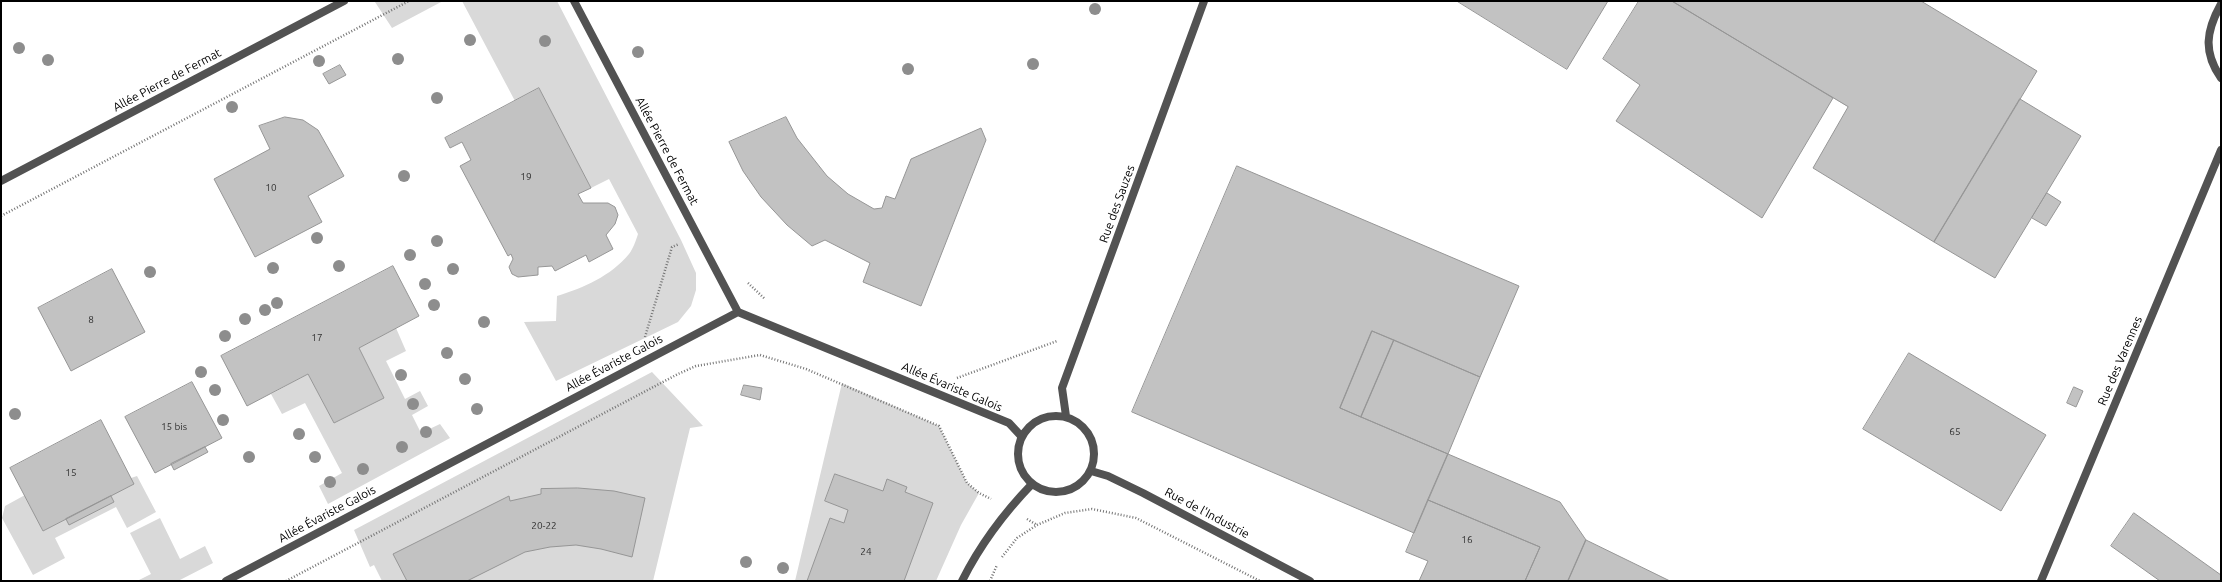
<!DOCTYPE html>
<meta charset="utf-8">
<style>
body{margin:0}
#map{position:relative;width:2222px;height:582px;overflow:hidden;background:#fff;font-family:Ubuntu,sans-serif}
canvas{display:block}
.frame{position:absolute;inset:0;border:2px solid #000;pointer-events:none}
</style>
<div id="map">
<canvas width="2222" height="582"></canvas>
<div class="frame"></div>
</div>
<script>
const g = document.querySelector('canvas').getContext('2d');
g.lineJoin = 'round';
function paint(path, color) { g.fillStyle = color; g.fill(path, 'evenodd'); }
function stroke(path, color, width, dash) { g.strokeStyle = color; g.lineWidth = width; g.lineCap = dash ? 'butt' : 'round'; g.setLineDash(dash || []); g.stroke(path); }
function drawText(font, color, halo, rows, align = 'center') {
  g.font = font + ' Ubuntu,sans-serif'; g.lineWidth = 3.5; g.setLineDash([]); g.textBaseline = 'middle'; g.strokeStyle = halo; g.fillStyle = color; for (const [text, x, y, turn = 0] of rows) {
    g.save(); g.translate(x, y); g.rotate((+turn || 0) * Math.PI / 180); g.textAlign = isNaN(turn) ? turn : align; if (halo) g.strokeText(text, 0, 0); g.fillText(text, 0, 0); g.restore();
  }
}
paint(new Path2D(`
 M377,1H443L392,28L375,2Z
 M462,1H557L681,240L696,273V290L691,306L678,322L556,381L524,322L556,321L557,296C583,288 611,276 629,254C633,249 636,240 638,234L609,179L591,188L539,88L515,101Z
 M396,328L406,351L386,361L405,399L420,391L428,406L412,415L421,433L440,424L450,438L328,504L319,486L342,473L305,403L282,414L271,394L308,374L334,423L384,398L359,348Z
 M652,372L703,426L690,428L653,581H382L374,565L370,567L354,530Z
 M842,383L939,426L967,483L979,493L961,525L936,581H795Z
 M137,476L156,512L127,528L116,507L55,538L65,558L33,575L2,518L5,506L25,495L43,531L66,519L114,502L111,496L131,478Z
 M160,518L180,559L205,546L213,563L178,581H137L151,574L130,533Z`), '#d9d9d9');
const building = new Path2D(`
 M1457,1H1608L1567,69Z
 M1639,1H1672L1833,98L1762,218L1616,121L1640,85L1603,59Z
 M1672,1H1921L2037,71L1934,242L1813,168L1848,107Z
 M340,65L346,75L329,84L323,74Z
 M539,88L591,188L578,194L583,203H608L615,207L618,215L615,224L606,235L613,249L589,262L586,255L555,271L552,266L538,267V275L518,277L512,274L509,267L513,259L511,254L508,256L460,166L471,160L462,142L450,148L445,138Z
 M2020,99L2081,136L1995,278L1934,242Z
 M285,117L303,120L318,130L344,176L308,196L322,222L255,257L214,179L270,149L259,126Z
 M786,117L797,138L827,176L848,194L874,209L882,208L886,196L895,199L911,159L981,128L986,140L921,306L863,282L870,263L825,240L812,246L787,225L761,197L743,171L729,142Z
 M1237,166L1519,286L1480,377L1372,331L1340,408L1448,454L1414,533L1132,412Z
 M2047,193L2061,202L2046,226L2032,218Z
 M393,266L419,316L359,348L384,398L334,423L308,374L247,406L221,356Z
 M112,269L145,332L71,371L38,308Z
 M1372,331L1394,340L1361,417L1340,408Z
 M1394,340L1480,377L1448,454L1361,417Z
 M1909,353L2046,435L2001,511L1863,429Z
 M192,382L222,438L155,473L125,417Z
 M744,385L762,388L760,400L741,395Z
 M2074,387L2083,391L2076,407L2067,403Z
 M101,420L134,484L43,531L10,468Z
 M205,447L208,452L174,470L171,464Z
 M1448,454L1560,502L1586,540L1568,581H1525L1540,547L1428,500Z
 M835,474L883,491L887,479L907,487L905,492L933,503L904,581H807L830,518L844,523L848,510L825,501Z
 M578,488L614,491L645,498L632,557L601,549L576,545L550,547L525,552L467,581H407L393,554L509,496L510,501L541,494V489Z
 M111,496L114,502L69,525L66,519Z
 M1428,500L1540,547L1525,581H1419L1428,561L1406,552Z
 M2134,513L2221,575V581H2160L2111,546Z
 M1586,540L1670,581H1568Z`);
paint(building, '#c2c2c2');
stroke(building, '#969696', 1);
stroke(new Path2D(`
 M1,216L409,1
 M748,283L765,299
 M645,337L672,247L679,244
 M957,378L1057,341
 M1027,519L1037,525
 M1002,557L1017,538L1037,525L1065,513L1092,509L1136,518L1260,581
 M286,581L678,374L696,366L760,355L806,369L939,426L967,483L979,493L991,499
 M990,581L997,565`), '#747474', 2.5, [1, 2]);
stroke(new Path2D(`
 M574,1L738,312
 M2221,4C2206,31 2203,52 2221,78
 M1,181L344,1
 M1018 454a38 38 0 1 1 76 0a38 38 0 1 1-76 0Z
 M1066,416L1062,388L1204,1
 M1091,471L1108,476L1143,493L1310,581
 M226,581L738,312L1009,423L1022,437
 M962,581C980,545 1004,513 1032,484
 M2041,581L2221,150`), '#525252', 8);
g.fillStyle = '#8d8d8d';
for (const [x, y] of [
 [1095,9],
 [470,40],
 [545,41],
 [19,48],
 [638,52],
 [398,59],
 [48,60],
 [319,61],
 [1033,64],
 [908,69],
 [437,98],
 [232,107],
 [404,176],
 [317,238],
 [437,241],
 [410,255],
 [339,266],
 [273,268],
 [453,269],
 [150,272],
 [425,284],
 [277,303],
 [434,305],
 [265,310],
 [245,319],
 [484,322],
 [225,336],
 [447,353],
 [201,372],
 [401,375],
 [465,379],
 [215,390],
 [413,404],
 [477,409],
 [15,414],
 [223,420],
 [426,432],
 [299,434],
 [402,447],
 [249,457],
 [315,457],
 [363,469],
 [330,482],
 [746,562],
 [783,568]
]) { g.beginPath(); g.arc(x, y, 6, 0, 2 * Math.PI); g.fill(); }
drawText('10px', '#303030', null, [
 ["19",526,177],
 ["10",271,188],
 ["8",91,320],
 ["17",317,338],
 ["15 bis",174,427],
 ["65",1955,432],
 ["15",71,473],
 ["20-22",544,526],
 ["16",1467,540],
 ["24",866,552]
]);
drawText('12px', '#000', '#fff', [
 ["Allée Pierre de Fermat",167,80,-28],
 ["Allée Pierre de Fermat",667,151,62],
 ["Rue des Sauzes",1117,204,-70],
 ["Rue des Varennes",2120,361,-67],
 ["Allée Évariste Galois",614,363,-28],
 ["Allée Évariste Galois",952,387,23],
 ["Rue de l'Industrie",1207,513,28],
 ["Allée Évariste Galois",327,514,-28]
]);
</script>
